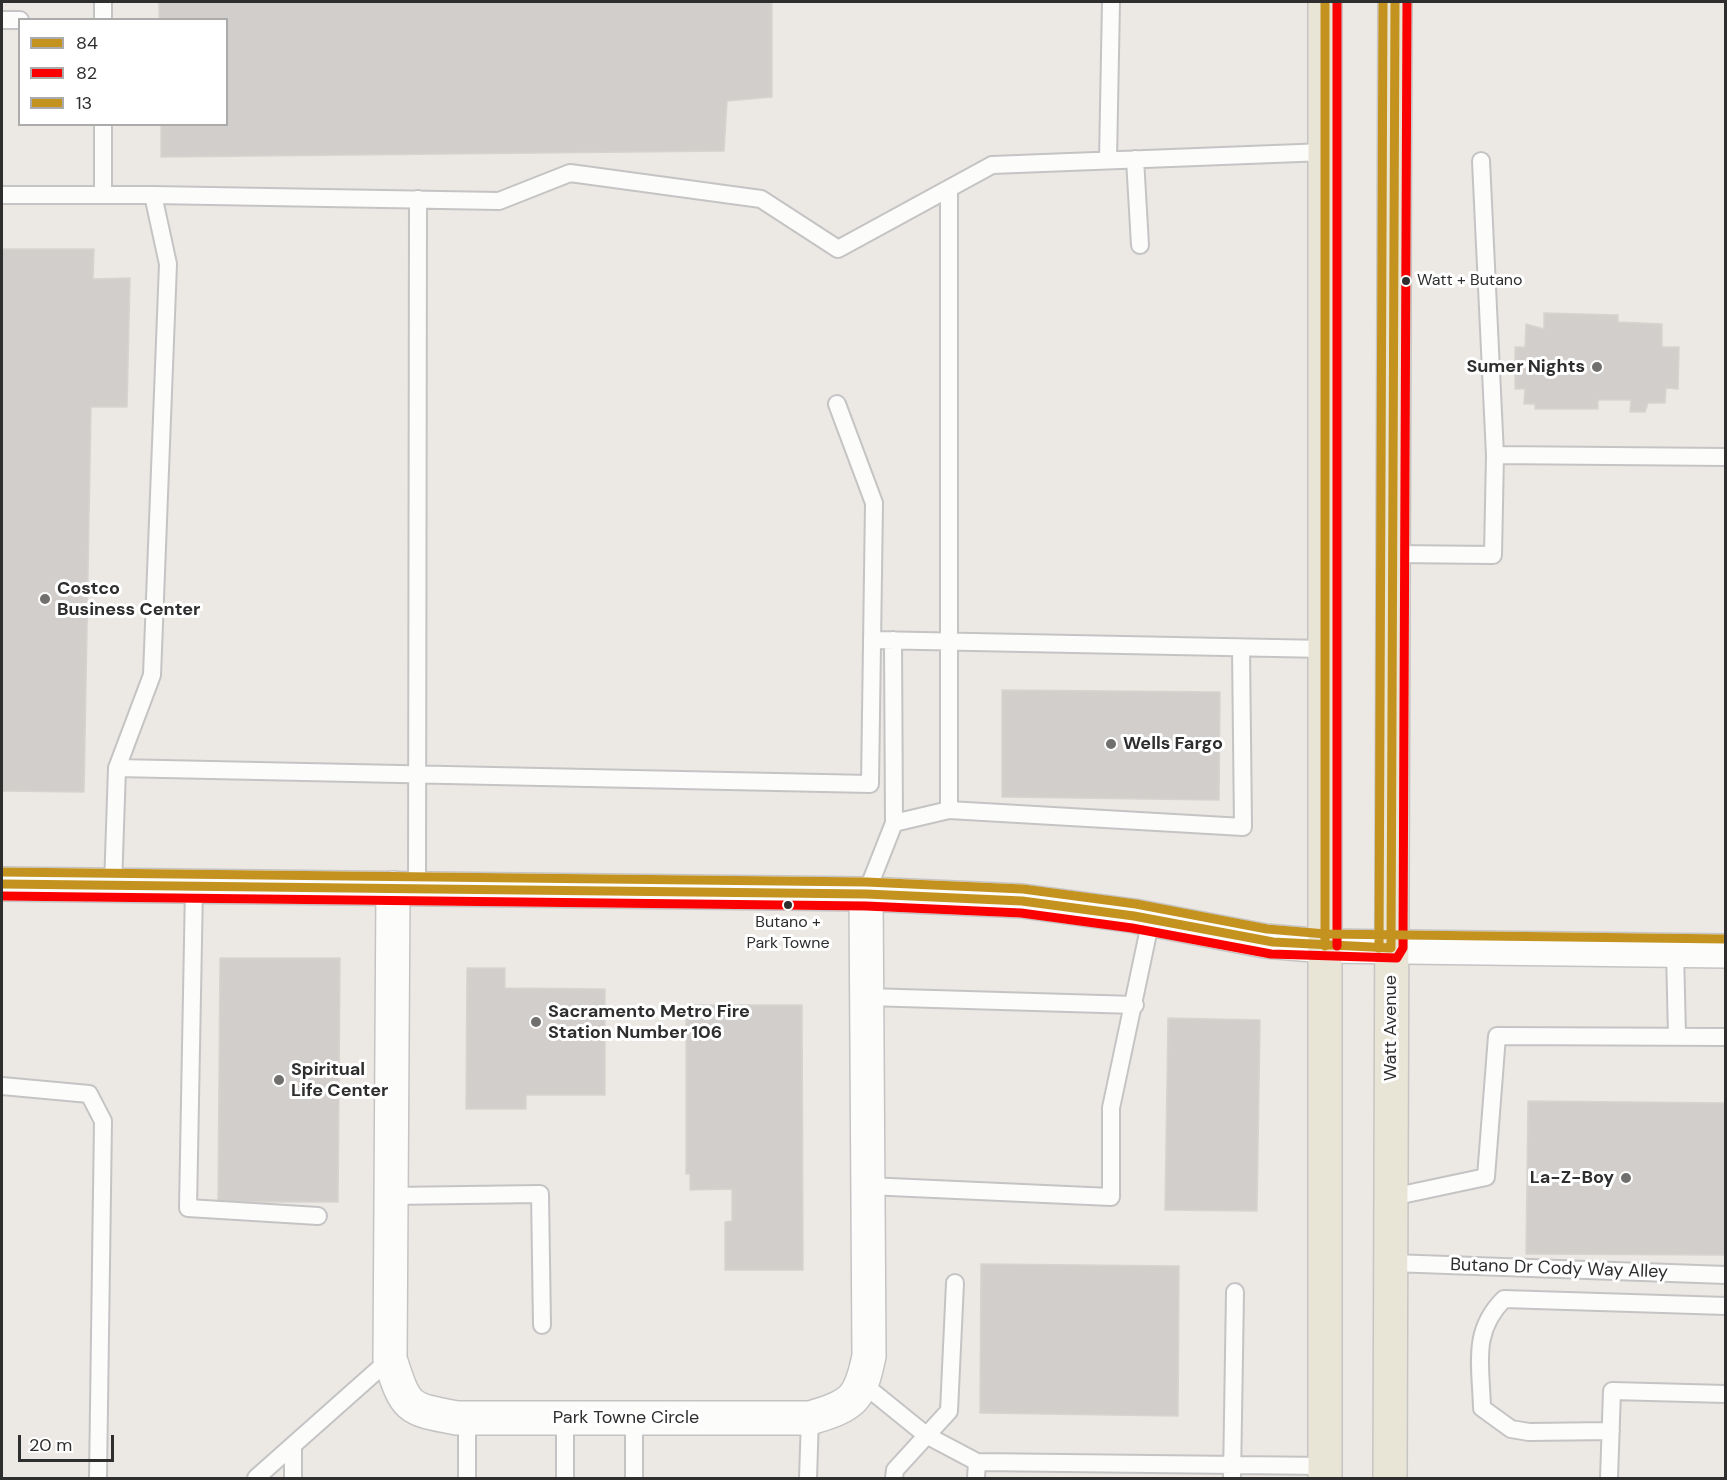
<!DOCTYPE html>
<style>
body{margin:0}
#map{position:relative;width:1727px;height:1480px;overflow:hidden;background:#ece8e4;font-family:"DM Sans",sans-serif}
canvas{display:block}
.frame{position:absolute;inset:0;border:3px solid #2e2e2e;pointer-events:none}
.legend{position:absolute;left:18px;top:18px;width:210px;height:108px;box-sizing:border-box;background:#fff;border:2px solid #ababab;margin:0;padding:8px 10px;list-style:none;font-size:18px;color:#2e2e2e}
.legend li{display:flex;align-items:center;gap:12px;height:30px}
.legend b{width:30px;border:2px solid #ababab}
.scale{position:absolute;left:18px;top:1435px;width:96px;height:27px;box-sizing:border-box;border:3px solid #2e2e2e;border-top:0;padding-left:8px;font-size:18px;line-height:21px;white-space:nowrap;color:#2e2e2e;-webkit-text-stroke:4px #fff;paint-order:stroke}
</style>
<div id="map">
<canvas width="1727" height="1480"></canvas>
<div class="frame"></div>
<ul class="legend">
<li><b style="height:8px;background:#c3921f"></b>84</li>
<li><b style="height:8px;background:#fa0000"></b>82</li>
<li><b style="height:8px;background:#c3921f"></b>13</li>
</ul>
<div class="scale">20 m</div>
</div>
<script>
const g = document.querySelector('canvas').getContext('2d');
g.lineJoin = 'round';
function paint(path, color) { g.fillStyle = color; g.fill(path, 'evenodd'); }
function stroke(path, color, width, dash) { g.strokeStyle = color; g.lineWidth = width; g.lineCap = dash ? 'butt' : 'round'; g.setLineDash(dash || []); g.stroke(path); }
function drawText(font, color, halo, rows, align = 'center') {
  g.font = font + ' "DM Sans",sans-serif'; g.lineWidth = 6; g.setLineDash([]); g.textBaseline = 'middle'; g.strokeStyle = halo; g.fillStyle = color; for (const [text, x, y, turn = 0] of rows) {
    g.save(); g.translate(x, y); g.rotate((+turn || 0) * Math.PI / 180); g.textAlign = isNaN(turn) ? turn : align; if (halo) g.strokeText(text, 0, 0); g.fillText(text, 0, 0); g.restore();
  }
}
const building = new Path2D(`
 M159,2H772V97L727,101L724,151L161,157V124H226V20H159Z
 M2,249H94L93,279L130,278L127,407H91L84,792L2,791Z
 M1544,313L1618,315V322L1662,324V347H1679L1678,389L1666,388L1665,403H1648L1645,412H1630L1631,400H1598V409H1535V404H1524L1525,389H1515V347H1525L1526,324L1544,329Z
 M1002,690L1220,692L1219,800L1002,797Z
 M220,958H340L338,1202H218Z
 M467,968H505V988L605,989V1095H526V1109H466Z
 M686,1005H802L803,1270H725V1222L732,1221V1189L690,1190V1174H686Z
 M1168,1018L1260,1020L1257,1211L1165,1210Z
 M1528,1101L1726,1103V1255L1526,1254Z
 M981,1264L1179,1266L1178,1416L980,1413Z`);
paint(building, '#d1cecb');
stroke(building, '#d7d4d0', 1.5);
const lane = new Path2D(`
 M2,20H20
 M103,20V2
 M1135,159L1140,245
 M1108,160L1111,2
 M103,194V124
 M2,195H153L499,201L570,173L761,199L838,249L992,165L1325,152
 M1495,455L1726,457
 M1394,554L1493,555L1495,455L1481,161
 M872,640L1325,649
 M893,640L894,823
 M117,768L152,675L168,264L153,195
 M949,810V189
 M113,886L117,768L870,784L874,503L837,404
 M194,887L188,1208L318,1216
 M417,888L418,199
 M866,894L894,823L949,810L1243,827L1241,649
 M1675,951L1677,1036
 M867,997L1135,1005
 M2,1086L89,1094L103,1121L98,1478
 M868,1186L1111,1197V1108L1151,919
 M391,1196L540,1194L542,1325
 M1392,1197L1486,1177L1497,1036L1726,1037
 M1392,1263L1726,1275
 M863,1384L926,1435L977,1462L1325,1466
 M467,1418V1478
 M565,1418V1478
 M634,1418V1478
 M1611,1431L1529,1432L1511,1429L1482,1408C1481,1365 1471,1332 1504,1299L1726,1306
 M293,1446V1478
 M256,1478L390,1359
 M808,1478L810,1418
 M894,1478L895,1470L949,1411L955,1283
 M976,1478L977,1462
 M1232,1478L1235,1292
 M1609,1478L1612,1391L1726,1394`);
const street = new Path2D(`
 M393,888L390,1359C406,1408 406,1409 457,1418H810C853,1405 860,1400 869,1356L866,894`);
const secondary = new Path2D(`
 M2,884L866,894L1022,901L1134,916L1265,941L1325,946L1726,951`);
const primary = new Path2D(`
 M1325,1478V2
 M1390,1478L1395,2`);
stroke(lane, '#c5c4c5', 20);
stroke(street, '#c5c4c5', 36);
stroke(secondary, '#c5c4c5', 36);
stroke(primary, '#c6c5c4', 36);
stroke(lane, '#fcfcfb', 16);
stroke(street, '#fcfcfb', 33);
stroke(secondary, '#fcfcfb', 33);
stroke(primary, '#e8e4d6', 33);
stroke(new Path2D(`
 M1325,2V946
 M2,884L866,894L1022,901L1134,916L1273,942L1391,948L1395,2`), '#c3921f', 9);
stroke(new Path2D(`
 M1337,2V946
 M2,896L866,906L1021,913L1132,928L1271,954L1397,958L1403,948L1407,2`), '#fa0000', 9);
stroke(new Path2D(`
 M2,872L866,882L1023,889L1136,904L1267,929L1326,934L1726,939
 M1379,948L1383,2`), '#c3921f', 9);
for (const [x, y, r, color] of [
 [1406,281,5,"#2e2e2e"],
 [1597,367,6,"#706f6e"],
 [45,599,6,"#706f6e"],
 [1111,744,6,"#706f6e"],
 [788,905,5,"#2e2e2e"],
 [536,1022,6,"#706f6e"],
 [279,1080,6,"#706f6e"],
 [1626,1178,6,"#706f6e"]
]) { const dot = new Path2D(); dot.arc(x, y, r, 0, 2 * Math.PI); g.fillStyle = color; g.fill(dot); stroke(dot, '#fff', 2); }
drawText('16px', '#2e2e2e', '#fff', [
 ["Watt + Butano",1417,281],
 ["Butano +",788,923,"center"],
 ["Park Towne",788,944,"center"]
], 'left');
drawText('bold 18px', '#2e2e2e', '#fff', [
 ["Sumer Nights",1585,367,"right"],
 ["Costco",57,589],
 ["Business Center",57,610],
 ["Wells Fargo",1123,744],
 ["Sacramento Metro Fire",548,1012],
 ["Station Number 106",548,1033],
 ["Spiritual",291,1070],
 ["Life Center",291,1091],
 ["La-Z-Boy",1614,1178,"right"]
], 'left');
drawText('18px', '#2e2e2e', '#fff', [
 ["Watt Avenue",1391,1028,-90],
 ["Butano Dr Cody Way Alley",1559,1269,2],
 ["Park Towne Circle",626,1418]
]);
</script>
